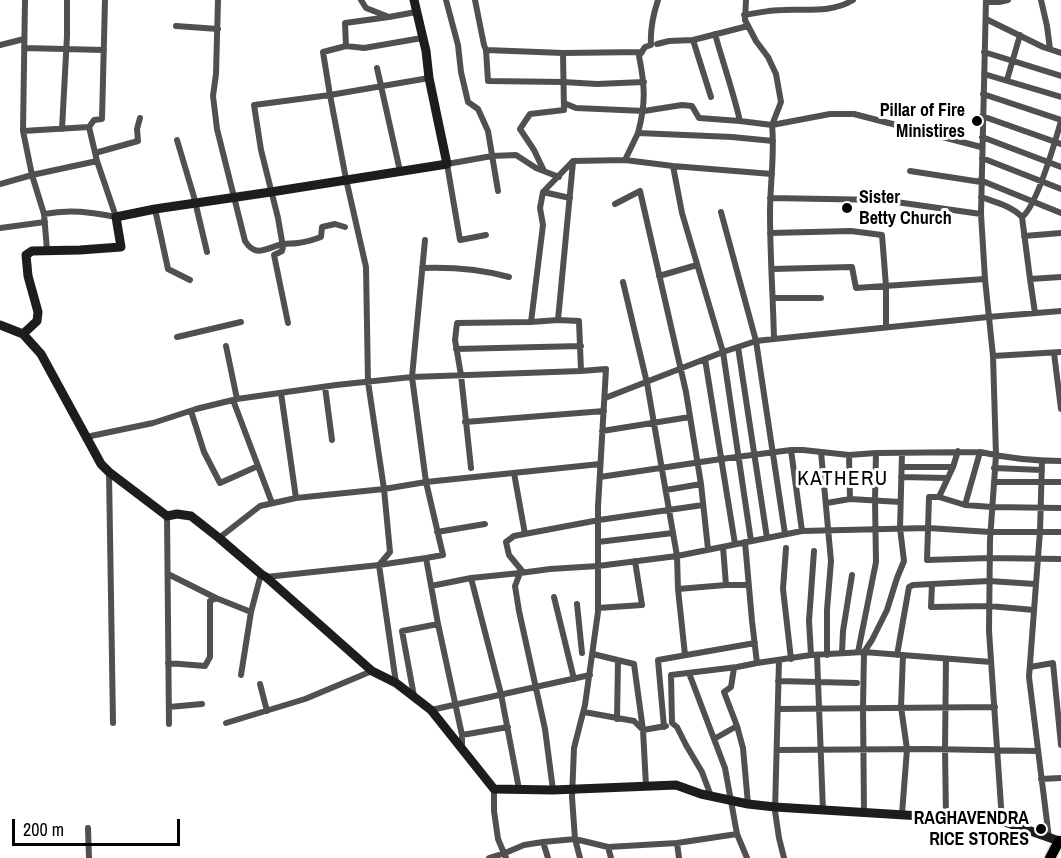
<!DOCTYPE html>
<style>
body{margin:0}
#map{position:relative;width:1061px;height:858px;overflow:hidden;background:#fff;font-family:"Archivo Narrow",sans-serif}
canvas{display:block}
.scale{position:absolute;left:12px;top:819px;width:168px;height:27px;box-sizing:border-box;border:3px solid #000;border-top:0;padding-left:8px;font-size:18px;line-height:21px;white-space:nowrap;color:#000;-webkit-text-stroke:4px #fff;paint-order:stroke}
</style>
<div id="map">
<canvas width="1061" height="858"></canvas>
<div class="scale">200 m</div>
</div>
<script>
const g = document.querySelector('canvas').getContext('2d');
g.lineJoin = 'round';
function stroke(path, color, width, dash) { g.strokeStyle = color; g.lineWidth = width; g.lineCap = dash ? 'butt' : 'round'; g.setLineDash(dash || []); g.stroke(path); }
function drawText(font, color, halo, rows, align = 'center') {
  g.font = font + ' "Archivo Narrow",sans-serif'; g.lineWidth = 6; g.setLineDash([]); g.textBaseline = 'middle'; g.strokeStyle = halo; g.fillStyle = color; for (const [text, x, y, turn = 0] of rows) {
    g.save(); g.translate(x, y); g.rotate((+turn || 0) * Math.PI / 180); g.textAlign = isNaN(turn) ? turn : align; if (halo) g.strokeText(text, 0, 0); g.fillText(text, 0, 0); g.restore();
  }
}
const primary = new Path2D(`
 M1050,858L1059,841H1061`);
stroke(primary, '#dbdbdb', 13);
stroke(new Path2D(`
 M25,0L23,131L32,175L44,214L47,250
 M218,0L216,74L213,96L217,129L245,241C256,259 268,247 283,244C288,243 293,244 298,243C306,242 313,240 321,237L322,227L335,224L345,227
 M361,0L366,8L389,17L416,12
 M446,0L458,45L461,72L468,102L478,109L488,131L498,191
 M475,0L484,45L486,50
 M986,0L981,214L985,279L993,356L996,455L990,540L989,631L1002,821
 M1041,0L1047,26L1050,49
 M986,2H999L1008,0
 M744,15C757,13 770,10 783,10C807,9 832,13 853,0
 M986,19L1043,47L1061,53
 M176,26L218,29
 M715,34C723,63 733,91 740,121
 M693,40L711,97
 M657,44L669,41L693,40L748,26
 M0,45L24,39
 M346,46L345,23L389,17
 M24,48L104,50
 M642,52L563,53L486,50L488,81L563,82L597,84L644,82
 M984,52L1061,76
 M377,68L400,171
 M984,74L1061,97
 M1007,80L1020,35
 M983,94L1061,120
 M564,103L576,108L644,111L682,105L692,106L699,118L740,121L772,125L781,102L776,74L768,57L756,41L745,20L746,0
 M982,116L1061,144
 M1061,121C1055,142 1037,206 1022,217L1030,279L1061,277
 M62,129L67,36V0
 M23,131L89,127L94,120L102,119L105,0
 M638,133C646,103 645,86 639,56L645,47L651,45C650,29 653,15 658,0
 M982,137L1061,167
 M177,140L194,197L207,252
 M981,147L854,114H830L772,125C775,154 770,183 770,213C770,255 773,297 774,339L988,317L1061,311
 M95,153L138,141L137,129L140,118
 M982,158L1061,189
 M625,160L638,133L732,137L773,141
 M673,166L682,213L723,352L751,541
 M544,171L534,150L520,129L530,114L564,110L563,53
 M910,171L981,182
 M980,180L1061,213
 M0,184L32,175L97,161
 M543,192L570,198
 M981,197C995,202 1012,206 1022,217
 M770,198L882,200L981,214
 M615,204L640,191L686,392L701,484L708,549
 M155,209L168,269L190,280
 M721,212L756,341L785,534
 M44,214C70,209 90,212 116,217L97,161L89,127
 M0,228L45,222
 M770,233L851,231L882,235L886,286V327
 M486,235L460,240L447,164L492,156L516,155L536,168L559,177
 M1024,236L1061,233
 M425,240L412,377L426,482L443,555L426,558
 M422,268C452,267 480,269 509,277
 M772,269L852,267L856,288L985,279
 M659,276L697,265
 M1030,279L1035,313
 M623,282L647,383L677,556L678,589L726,585H748
 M773,298H821
 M558,320L573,162
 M531,322L543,225L540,208L543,192L573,161L625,160L673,166L772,174
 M288,323L274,255L282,251L283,247L278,218L261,150L254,105L330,95L429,78
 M177,337L241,322
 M226,346L237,399
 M738,347L767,538
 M456,349L581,346
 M1054,353L1061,409
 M993,356L1061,352
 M705,359L735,544
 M325,387L332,440
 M281,393L296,498
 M605,398L723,352L756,341L774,339
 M233,400L272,503
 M191,411L204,452L220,483L258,466
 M465,422L604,411
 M602,431L690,417
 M86,437L153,423L196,409L237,399L336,385L412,377L581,371L606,369L598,507V612L585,705L574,748L572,797L575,839L580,858
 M791,450L802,531
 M958,451L953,467L939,497H929L927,560L990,558L1061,559
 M821,452L831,561L827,610V655
 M849,455L850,499
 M1042,461L1040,531L1029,677L1049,838
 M902,467H953
 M471,468L461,375L455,340L457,323L531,322L558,320L579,321L581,371
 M994,468L1042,470
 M109,472L113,723
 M514,473L525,534
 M600,477L721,459L791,450H803L849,455L876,453L980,452C1007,458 1034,461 1061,461
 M901,477L947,478
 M994,482H1061
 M666,490L701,484
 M939,497L965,505L992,507L1061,508
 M827,503L850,499L900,502
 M965,505L980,452
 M167,516L169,724
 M437,532L485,524
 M219,538L260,506L296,498L384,489L368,382L366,267L346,179L330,95L323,52L346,46L364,48L422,38
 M598,542L673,533
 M745,542L752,621L757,663
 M723,547L726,585
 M786,548L783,589L791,659
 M523,572L509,555L506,542L514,536L599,520L703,505
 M168,574L216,598L251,612L261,574
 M266,577L379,565L396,683
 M471,578L520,573
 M932,584L931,607L989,606L1034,610
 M431,586L471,578L501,694L519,789
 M678,589L685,655
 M554,597L574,679
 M577,604L582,653
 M598,608L642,605L635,561
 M858,652L876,562L875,500L876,453
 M842,653L843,631L852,575
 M593,654L634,664L643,730L646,786
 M811,655L809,621L814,551
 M817,655L823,811
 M897,655L909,587L913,585L989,581L1035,584
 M946,659L945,749L946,817
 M779,661L775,811L779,838L784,858
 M168,663L205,666L210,657V601L216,598
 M1030,667L1053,663L1061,745
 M734,668L731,687L724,692L737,726L743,748L748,804
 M689,673L725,768L737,834L747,858
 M241,675L251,612
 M778,681L857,683
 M260,684L267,711
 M414,696L402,631L438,624
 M169,707L202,704
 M778,709L995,707
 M431,710L590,675
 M584,712L634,721L643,730L666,726
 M617,719L618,660
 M226,723L305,699L372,671
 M664,727L658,660L755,643
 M462,735L508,727
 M714,739L737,726
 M462,749V735L438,624L426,558L379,565L390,552L384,489L426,482L600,464
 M777,750L928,749L1037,751
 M1041,779L1061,778
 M494,789V811L498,839L506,858
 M553,790L545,729L519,611L515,586L520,573L550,569L598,566L677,556L802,531L928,528L990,532H1061
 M711,796L702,772L686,745L677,727L672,723L671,675L737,667L757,663L811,655L864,652L991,662
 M864,812L863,708L864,652L872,640L887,610L897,578L904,561L900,528L902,453
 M902,814L907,749L901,707L903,655
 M88,828L89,858
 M543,842L548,858
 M677,843L679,858
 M608,847L611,858
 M489,858L505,853L524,845L543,842L575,839L608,847L677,843L737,834`), '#505050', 6);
stroke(new Path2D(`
 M0,325L23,334L41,354L101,464L109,472L167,516L177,514L191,516L219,538L261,574L266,577L372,671L396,683L431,710L494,789L553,790L676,785L701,794L748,804L775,807L1002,821L1059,841
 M23,334L37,321L38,312L28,276L26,255L32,251L80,250L121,247L116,217L155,209L271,192L447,164L429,78L426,51L414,0`), '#1d1d1d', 9);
stroke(primary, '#000', 10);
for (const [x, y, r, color] of [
 [977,121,6,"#000"],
 [847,208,6,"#000"],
 [1041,829,6,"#000"]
]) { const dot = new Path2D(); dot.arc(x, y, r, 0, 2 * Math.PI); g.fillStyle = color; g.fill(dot); stroke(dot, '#fff', 2); }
drawText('bold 18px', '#000', '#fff', [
 ["Pillar of Fire",965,111],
 ["Ministires",965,132],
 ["Sister",859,198,"left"],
 ["Betty Church",859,219,"left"],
 ["RAGHAVENDRA",1029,819],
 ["RICE STORES",1029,840]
], 'right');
g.letterSpacing = '1.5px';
drawText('21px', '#000', '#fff', [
 ["KATHERU",843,479]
]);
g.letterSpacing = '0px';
</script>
